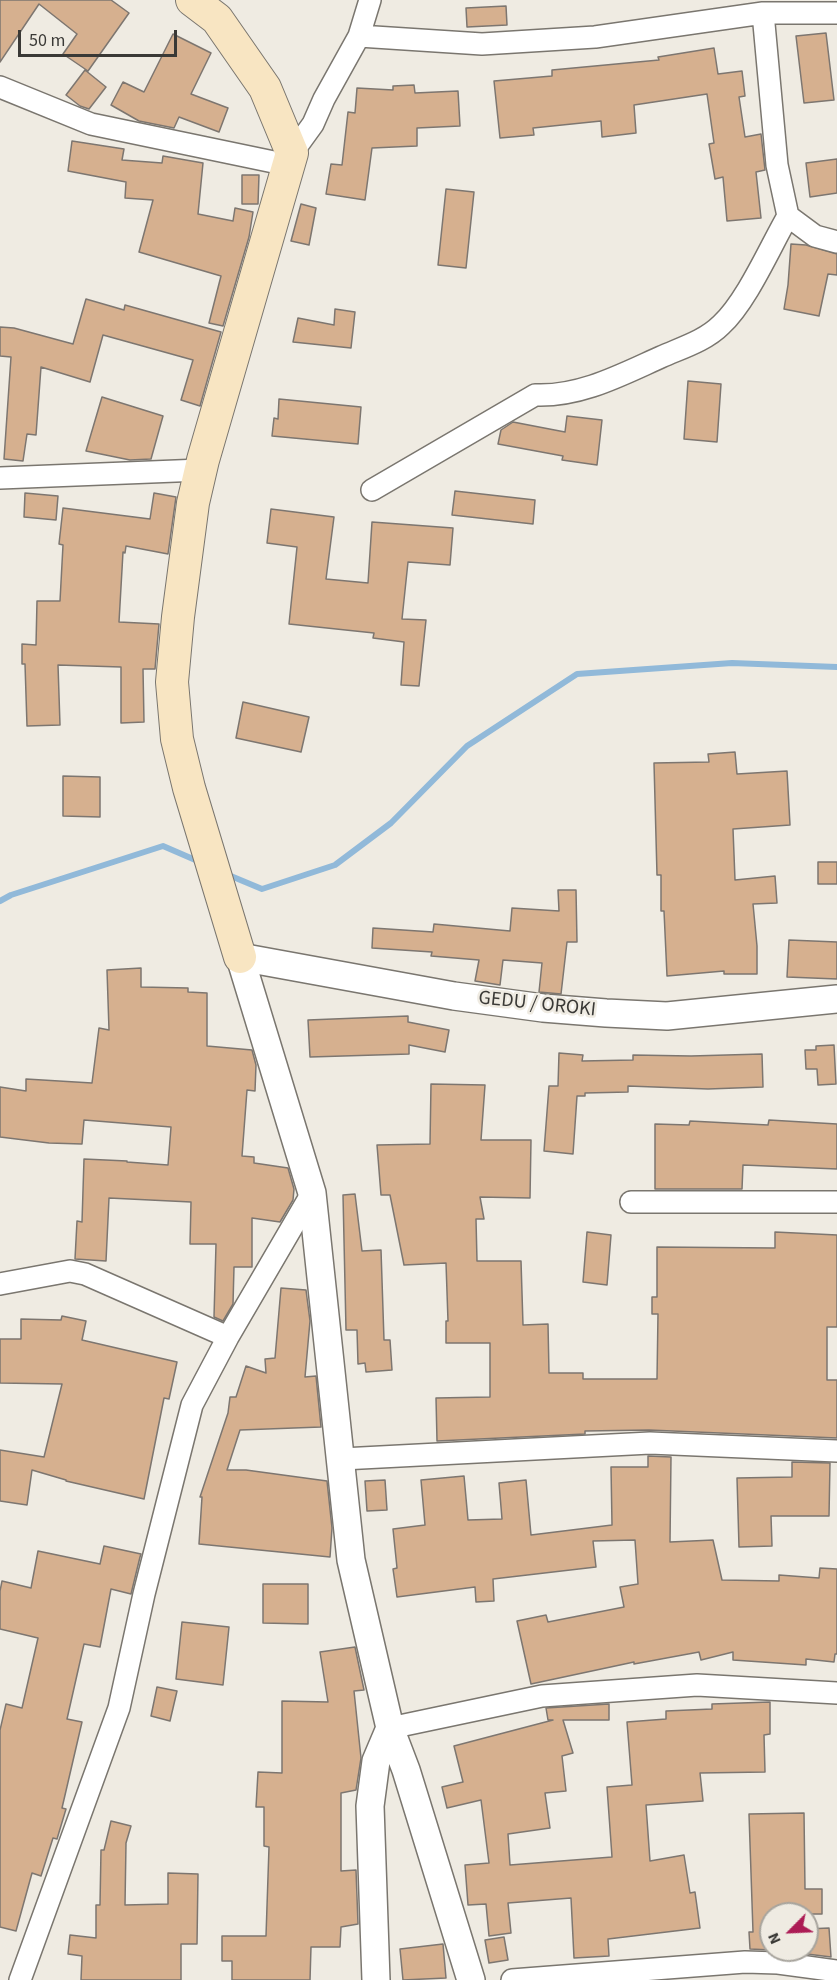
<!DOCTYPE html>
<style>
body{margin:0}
#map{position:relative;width:837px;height:1980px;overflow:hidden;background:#efebe2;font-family:"Source Sans 3",sans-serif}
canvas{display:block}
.north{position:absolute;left:759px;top:1902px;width:60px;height:60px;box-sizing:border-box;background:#efebe2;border:2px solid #a7a49d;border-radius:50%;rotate:246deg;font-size:16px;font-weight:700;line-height:24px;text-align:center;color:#3a3936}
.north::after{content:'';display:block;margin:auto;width:21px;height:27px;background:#ac1c55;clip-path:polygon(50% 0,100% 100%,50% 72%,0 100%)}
.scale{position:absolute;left:18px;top:30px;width:159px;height:27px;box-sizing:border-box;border:3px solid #3a3936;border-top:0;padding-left:8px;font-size:18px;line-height:21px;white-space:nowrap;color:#3a3936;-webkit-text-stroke:4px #efebe2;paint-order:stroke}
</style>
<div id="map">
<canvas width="837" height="1980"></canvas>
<div class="north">N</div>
<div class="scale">50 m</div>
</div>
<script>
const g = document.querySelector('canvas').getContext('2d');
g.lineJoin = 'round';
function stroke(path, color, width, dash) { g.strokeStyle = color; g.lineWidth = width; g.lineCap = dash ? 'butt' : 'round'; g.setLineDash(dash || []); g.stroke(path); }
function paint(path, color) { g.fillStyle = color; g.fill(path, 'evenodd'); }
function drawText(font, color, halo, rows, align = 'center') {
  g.font = font + ' "Source Sans 3",sans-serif'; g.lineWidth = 5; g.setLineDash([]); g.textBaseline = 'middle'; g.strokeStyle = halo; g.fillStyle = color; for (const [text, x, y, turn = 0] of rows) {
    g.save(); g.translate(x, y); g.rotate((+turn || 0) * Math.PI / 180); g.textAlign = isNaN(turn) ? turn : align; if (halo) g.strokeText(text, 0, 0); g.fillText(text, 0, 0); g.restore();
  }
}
stroke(new Path2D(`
 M226,874L262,889L335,865L391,823L467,746L577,674L732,663L837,667
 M0,901L11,895L163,846L200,862`), '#91b9d9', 6);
const building = new Path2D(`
 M0,0H111L129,13L88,71L63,54L77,34L39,4L0,62Z
 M506,6L507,25L467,27L466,8Z
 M826,33L834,100L804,103L796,36Z
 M173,34L211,53L191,94L228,108L219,132L179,117L174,128L139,121L111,105L123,82L144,92Z
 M714,48L718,74L742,71L745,96L739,97L745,137L761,134L765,170L756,172L761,218L727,221L723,177L715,179L709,144L714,143L707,94L634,105L636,133L602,137L601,121L533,128L534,135L500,138L494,81L552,76V70L659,60L658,57Z
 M85,70L106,87L89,109L80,106L66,95Z
 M414,85L415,93L458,91L460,126L417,128V146L372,148L365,200L326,194L331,164L342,165L348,112L355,113L357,88L393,90V86Z
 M72,141L124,149L122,160L162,163L163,156L203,163L198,214L233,221L235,208L253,212L249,237L223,326L209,323L221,276L139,252L153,200L125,198L126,182L68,171Z
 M837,159V193L810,197L806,163Z
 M242,175H259L258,204H242Z
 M446,189L474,192L466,268L438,265Z
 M301,204L316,208L309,245L291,241Z
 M791,244L806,245L837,254V275L828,274L819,316L784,309L788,285Z
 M86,299L124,310L125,305L221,332L200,406L181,400L193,360L103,335L90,382L41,367L36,435L27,434L23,461L4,459L11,357L0,356V327L14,328L73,344Z
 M335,309L355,312L351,348L293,342L298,318L334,325Z
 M688,381L721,384L717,442L684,439Z
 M102,397L163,416L151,459L130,460L86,451Z
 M279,399L361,407L358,444L272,436L274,418L278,419Z
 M567,416L602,420L597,465L562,460L563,456L498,444L501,430L513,422L565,432Z
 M455,491L535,500L533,524L452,515Z
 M25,493L58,496L56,520L24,517Z
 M154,493L176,497L168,554L126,546L125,553L123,552L119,622L159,624L155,669H143L144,722L121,723V667L58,665L60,725L27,726L25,664H22V644L36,645L37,601H60L63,545L59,544L63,508L150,519Z
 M271,509L334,517L326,579L368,583L372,522L453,528L450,565L408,562L402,619L426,620L419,686L401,685L404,642L373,638L374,633L289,624L297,547L267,543Z
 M243,702L309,717L301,752L236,738Z
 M735,752L737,774L787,771L790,825L733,829L735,880L775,876L777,903L753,904L757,946V974H724V971L667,976L664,911H661V875H657L654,763L709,762L708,754Z
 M63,776L100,777V817L63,816Z
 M818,862H837V884H818Z
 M558,890H576L577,942H567L561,994L539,992L542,963L503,960L500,985L475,981L479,960L431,956L432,952L372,948L373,928L433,932L434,924L510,931L512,908L559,911Z
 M789,940L837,942V979L787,977Z
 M141,968V987L188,988V992L207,993V1046L252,1050L256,1065L255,1091L247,1090L242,1156L254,1157V1163L288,1168L294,1189L293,1200L280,1222L252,1218V1267H234L233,1304L223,1321L214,1317L216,1244H190L191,1202L109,1198L106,1261L75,1259L77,1221L82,1222L84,1159L127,1161V1162L168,1165L171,1127L84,1120L82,1144L49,1143L0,1137V1087L26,1091V1079L92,1083L99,1028L109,1030L107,970Z
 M408,1016V1022L449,1030L445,1052L409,1045V1054L310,1057L308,1020Z
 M834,1045L836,1084L818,1085L817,1069H806L805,1050H816V1046Z
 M559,1053L583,1055L582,1061L633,1060V1055L691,1056L762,1054L763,1087L708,1089L628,1086V1092L585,1093V1096H577L573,1154L544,1151L549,1086H558Z
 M431,1084L485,1085L481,1140H531L530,1198L480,1197L484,1219H476L477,1261H521L523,1325L548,1324L549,1373H583V1379H657L658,1314H652V1297H657V1247L775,1248V1232L837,1235V1327H827V1380H837V1438L649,1430L585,1431V1434L437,1441L436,1398L490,1397V1343H446V1321H448L446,1263L404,1265L390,1195H381L377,1145L430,1144Z
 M769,1120L837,1124V1169L743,1165L742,1189H655V1124L689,1125L690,1121L768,1125Z
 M355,1194L362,1251L381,1250L384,1340H390L392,1370L366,1372L365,1363L358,1364L357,1330H346L343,1195Z
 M587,1232L611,1235L607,1285L583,1282Z
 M281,1288L306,1290L310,1321L305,1377L316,1376L321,1427L240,1430L227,1470H246L327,1481L332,1528L330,1557L199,1544L202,1497H200L228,1413L230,1397H236L246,1366L266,1373L265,1359L275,1358Z
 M62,1316L86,1321L82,1340L177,1362L169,1399L164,1398L144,1499L66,1481V1480L32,1470L27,1505L0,1501V1450L44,1457L62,1384L0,1383V1339H21V1319L61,1320Z
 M648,1456L671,1457L670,1542L713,1540L722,1580L779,1581V1575L819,1578L820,1568L837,1569V1654H835L834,1662L806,1659V1665L733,1660V1652L701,1660L699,1652L634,1664V1662L531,1684L517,1621L546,1615L548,1622L624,1607L620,1587L638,1584L635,1540L593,1541L596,1567L493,1579L494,1601L476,1602L475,1587L397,1597L393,1569L397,1568L393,1529L425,1525L421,1480L464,1476L468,1520L502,1519L499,1483L526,1480L531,1535L612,1525L611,1467H648Z
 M792,1462L830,1463L829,1516H771L772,1546L739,1547L737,1478L792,1477Z
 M385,1480L387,1510L367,1511L365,1481Z
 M104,1546L141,1554L140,1557L131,1594L111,1589L100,1647L84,1644L67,1719L82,1722L62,1808L66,1809L57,1839L53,1838L41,1876L32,1873L16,1931L0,1927V1730L6,1704L22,1708L38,1638L0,1629V1591L2,1581L31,1588L38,1551L100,1564Z
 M263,1584H308V1624L263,1623Z
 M182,1622L229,1627L223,1685L176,1679Z
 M355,1647L364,1690L354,1691L361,1758L356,1790L341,1793V1871L356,1870L358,1924L341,1927L340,1947H311L310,1980H232V1961H222V1936H266L269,1847L264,1846V1807H256L258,1772L282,1773V1701L328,1702L320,1652Z
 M157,1687L177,1691L170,1721L151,1716Z
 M770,1702V1734L764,1735L765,1772L700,1773L703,1801L646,1805L650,1861L684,1855L690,1893L695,1892L700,1928L608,1939L609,1956L574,1958L571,1898L508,1903L511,1933L489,1936L486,1904L468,1905L465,1865L489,1863L481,1800L447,1808L442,1787L463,1782L454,1746L553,1720H548L546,1708L609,1704V1720H563L573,1753L562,1756L566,1791L545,1793L550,1828L508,1834L510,1865L612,1857L607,1787L632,1785L627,1722L666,1719V1711L712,1709V1704Z
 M804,1813L805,1889H822V1914H771V1950L750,1949L749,1932H753L749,1814Z
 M111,1821L131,1826L126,1843L125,1905L168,1904V1873L198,1874L197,1944H181V1980H81L82,1956L68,1954L70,1935L96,1938V1905H100L101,1850H104Z
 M829,1928L831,1957L807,1954V1929Z
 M504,1937L508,1960L489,1963L485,1940Z
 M443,1944L446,1978L403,1980L400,1949Z`);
paint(building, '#d6b08f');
stroke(building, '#7d7670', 1.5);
const minor = new Path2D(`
 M359,36L482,44L595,37L763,13H837
 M0,87L91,124L288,165
 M292,153L313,124L324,99L359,36L370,0
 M788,216L815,236L837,242
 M0,478L201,470
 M372,490L535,395C580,397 621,375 661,357C681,348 705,341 721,325C747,301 770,247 788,216L777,165L763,13
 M631,1202H837
 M0,1284L70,1271L85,1274L228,1337
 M342,1459L650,1443L837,1451
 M390,1728L542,1696L697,1685L837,1693
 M20,1980L119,1708L144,1594L192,1405L228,1337L312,1193
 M512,1980L745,1962L778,1963L837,1971`);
const tertiary = new Path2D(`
 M376,1980L370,1806L376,1761L390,1728
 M471,1980L406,1770L390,1728L351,1560L312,1193L240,957L454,996L543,1008L606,1013L667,1016L837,999`);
const secondary = new Path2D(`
 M192,0L217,19L265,88L292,153L203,460L193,503L178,617L172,682L177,739L189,788L240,957`);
stroke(minor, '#7a766f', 24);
stroke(tertiary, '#7a766f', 30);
stroke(secondary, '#7a766f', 34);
stroke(minor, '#fff', 21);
stroke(tertiary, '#fff', 27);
stroke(secondary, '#f8e5c2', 32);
drawText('20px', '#3a3936', '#efebe2', [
 ["GEDU / OROKI",537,1005,6]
]);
</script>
